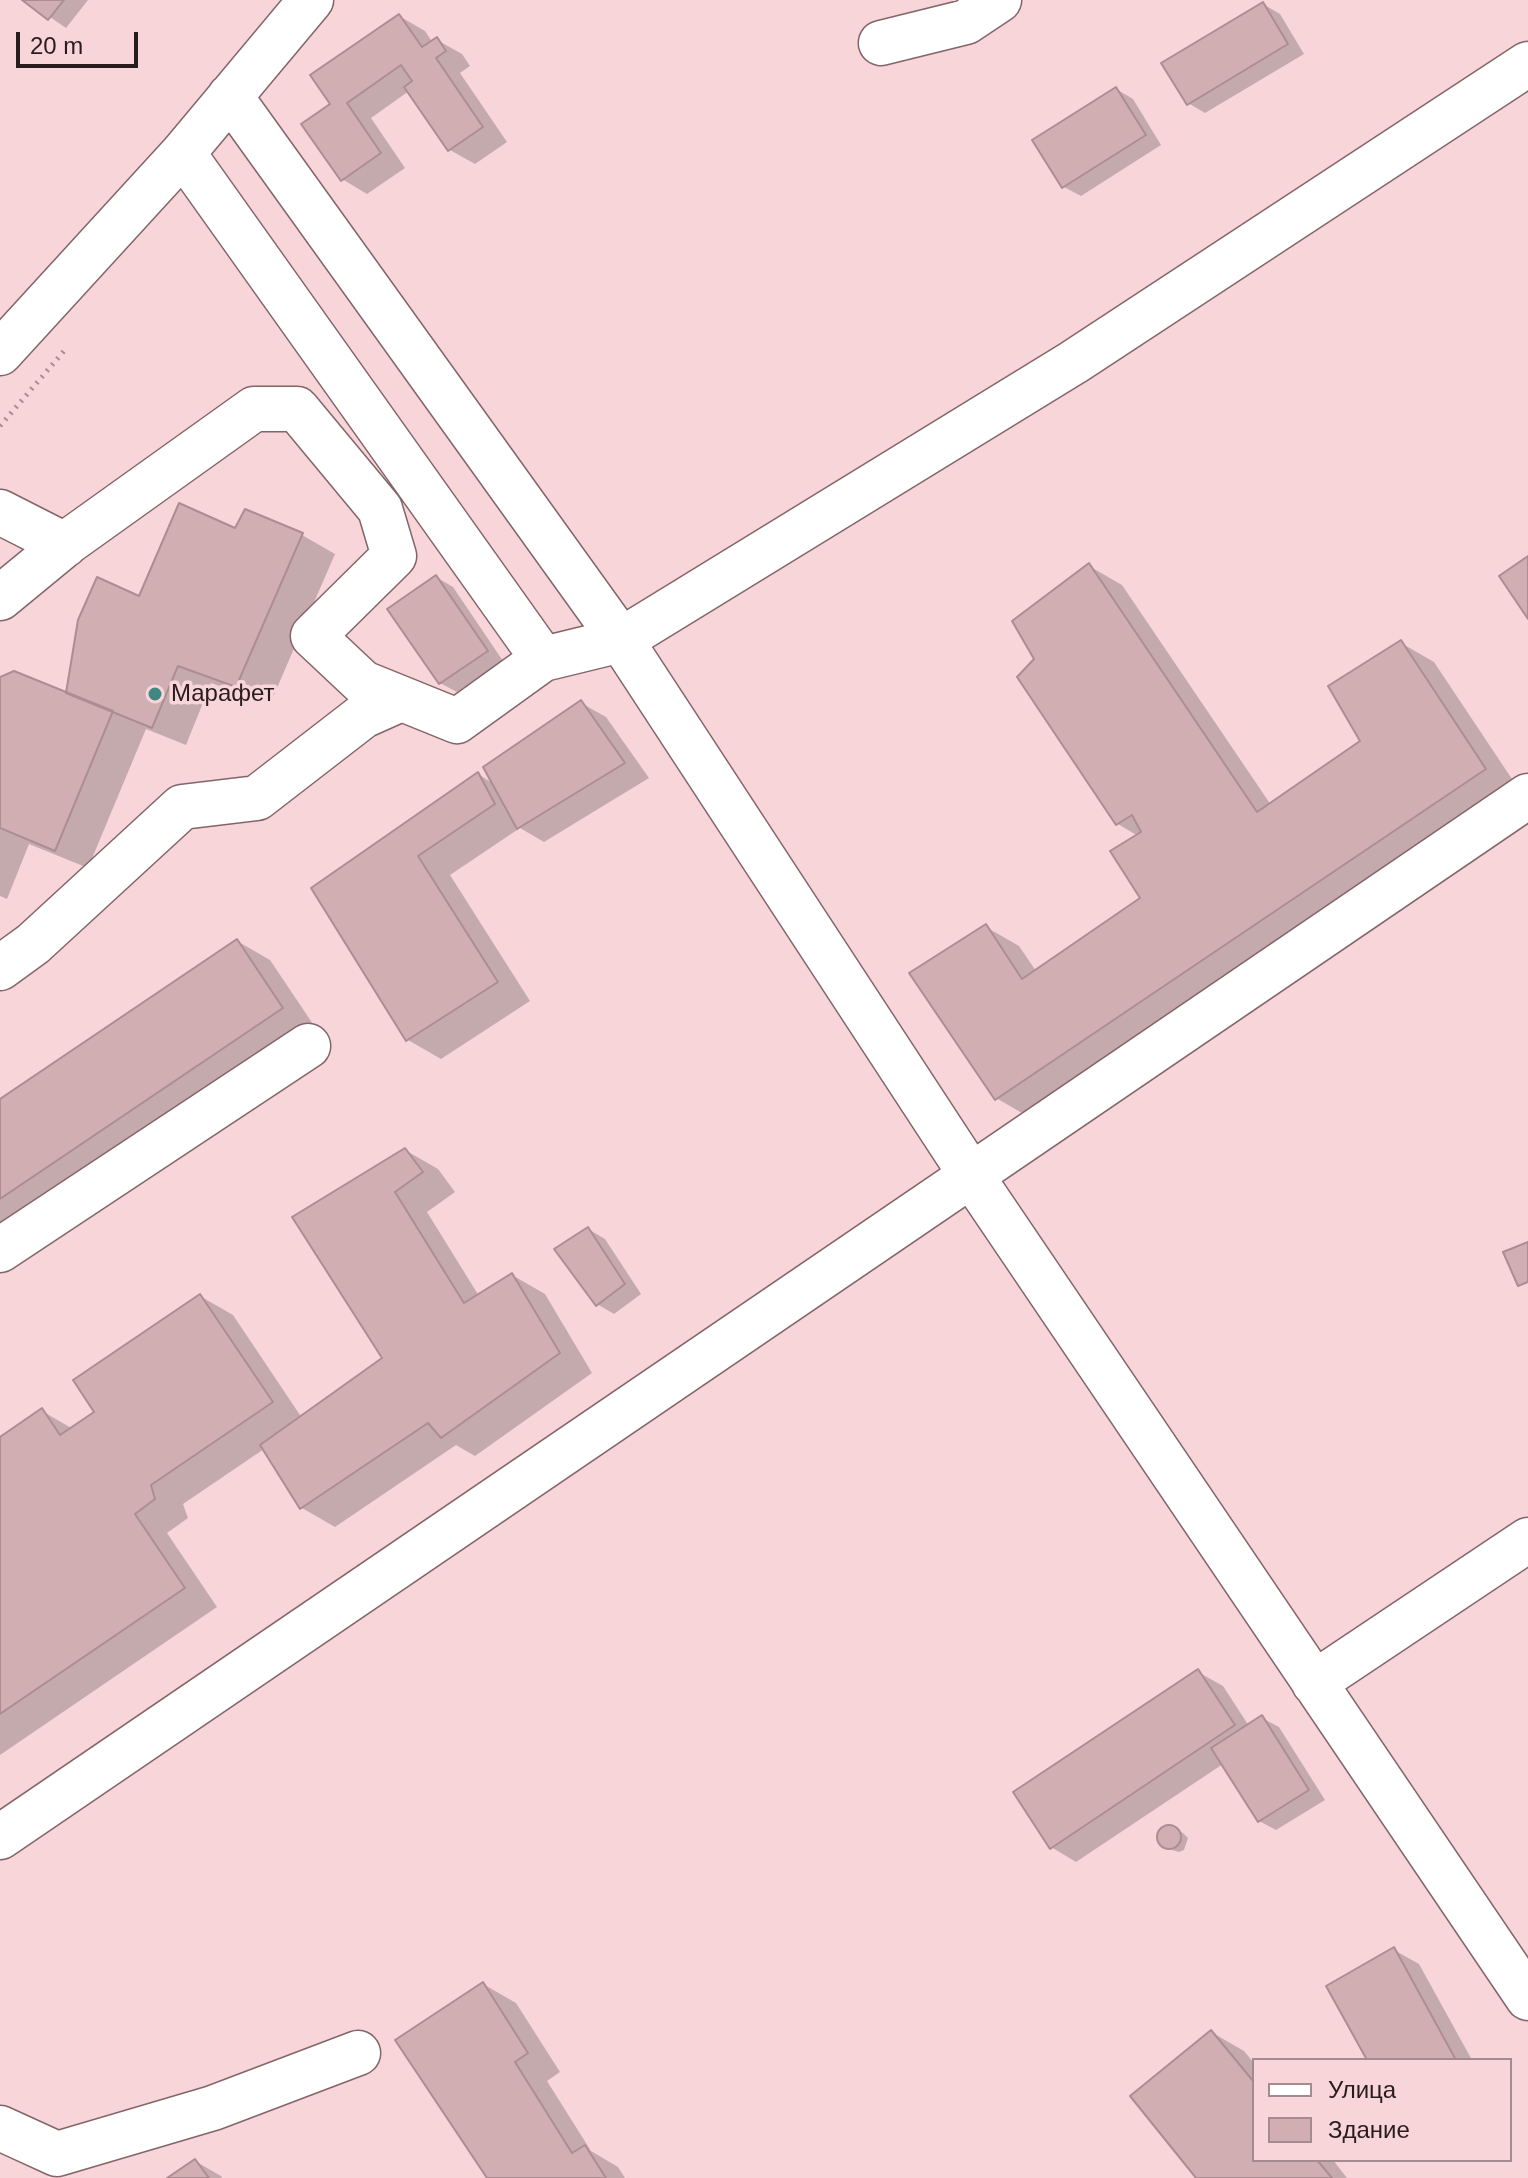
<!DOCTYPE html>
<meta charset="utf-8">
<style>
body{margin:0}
#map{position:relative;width:1528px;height:2178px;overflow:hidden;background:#f7d5d9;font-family:Helvetica,sans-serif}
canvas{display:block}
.legend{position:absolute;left:1252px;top:2058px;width:260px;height:104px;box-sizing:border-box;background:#f7d5d9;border:2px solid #a48b8e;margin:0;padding:10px 14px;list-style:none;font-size:24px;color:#281c1d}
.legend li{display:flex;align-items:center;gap:16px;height:40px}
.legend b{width:40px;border:2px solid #a48b8e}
.scale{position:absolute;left:16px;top:32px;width:122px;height:36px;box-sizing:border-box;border:4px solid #281c1d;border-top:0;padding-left:10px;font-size:24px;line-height:28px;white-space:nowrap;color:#281c1d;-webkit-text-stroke:6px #f7d5d9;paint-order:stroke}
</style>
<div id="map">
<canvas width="1528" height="2178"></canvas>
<ul class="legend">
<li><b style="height:10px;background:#fff"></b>Улица</li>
<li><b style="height:22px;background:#d0aeb2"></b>Здание</li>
</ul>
<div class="scale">20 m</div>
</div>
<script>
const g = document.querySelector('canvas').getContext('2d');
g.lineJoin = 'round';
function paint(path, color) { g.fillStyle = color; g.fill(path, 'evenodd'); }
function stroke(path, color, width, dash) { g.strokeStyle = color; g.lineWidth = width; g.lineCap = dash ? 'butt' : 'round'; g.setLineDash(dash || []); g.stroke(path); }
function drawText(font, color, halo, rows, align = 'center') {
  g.font = font + ' Helvetica,sans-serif'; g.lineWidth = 7; g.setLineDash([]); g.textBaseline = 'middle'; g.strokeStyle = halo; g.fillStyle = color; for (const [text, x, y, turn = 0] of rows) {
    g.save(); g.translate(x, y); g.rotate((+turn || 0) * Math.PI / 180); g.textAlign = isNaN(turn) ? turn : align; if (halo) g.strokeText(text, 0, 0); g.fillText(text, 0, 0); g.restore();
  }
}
paint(new Path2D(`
 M25,0H88L66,28Z
 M1263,4L1280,14L1304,54L1205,113L1188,103Z
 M399,16L425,31L433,43L437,40L462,54L470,66L460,73L507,142L475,164L450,150L409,91L371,118L405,168L367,194L342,179L332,104Z
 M1116,89L1133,99L1161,145L1081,196L1064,187Z
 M236,530L302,535L335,554L270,704L211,683L186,745L146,729L88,868L29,844L7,899L0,896V679L68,695L140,599Z
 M1089,566L1122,585L1271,805L1362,742L1401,643L1434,662L1518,788L1029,1117L996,1098L986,927L1019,946L1036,971L1143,899L1138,836L1118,824L1036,659Z
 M436,577L453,587L503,661L457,692L440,683Z
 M581,703L606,717L649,778L544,842L520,828L450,875L530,1001L441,1059L408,1040L314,888L478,774L494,784Z
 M237,941L270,960L315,1027L0,1239V1101Z
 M405,1150L438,1169L455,1192L427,1212L479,1296L512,1275L545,1294L592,1373L475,1456L456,1445L335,1527L302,1508L264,1449L183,1504L188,1518L167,1533L217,1607L0,1755V1439L42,1411L73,1429L97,1413L200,1296L233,1315L302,1418L385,1359L295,1218Z
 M588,1229L605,1239L641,1294L614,1314L597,1304Z
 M1198,1672L1223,1686L1249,1726L1262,1718L1279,1727L1325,1800L1276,1830L1259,1821L1223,1764L1076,1862L1051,1847Z
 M1168,1826L1183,1833L1188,1838L1184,1850L1179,1852L1172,1850L1160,1840L1159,1834Z
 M1394,1950L1419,1964L1472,2060H1369Z
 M483,1984L516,2003L560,2072L547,2081L591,2151L618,2167L625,2178H489Z
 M1211,2032L1244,2051L1254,2063V2160H1333L1347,2178H1199Z
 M195,2161L221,2176L222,2178H171Z`), '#0003');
const building = new Path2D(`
 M22,0H64L48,20Z
 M1263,2L1288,44L1187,105L1161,63Z
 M399,14L422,47L437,37L446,51L436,58L483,127L448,151L404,87L412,81L401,65L347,103L381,153L341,181L301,124L330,104L310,75Z
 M1116,87L1146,135L1062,188L1032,140Z
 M179,503L235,528L245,509L303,533L236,687L178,666L152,728L66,693L78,620L97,577L139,596Z
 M1528,556V619L1499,576Z
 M1089,563L1257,812L1360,741L1328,686L1401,640L1486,769L995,1100L909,973L986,924L1022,979L1140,898L1110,851L1141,832L1132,815L1116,825L1017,677L1034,659L1012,621Z
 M436,575L488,651L439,684L387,609Z
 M14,671L113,711L55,851L0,828V677Z
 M581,700L625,763L517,829L483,767Z
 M478,772L495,804L418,856L498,982L406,1041L311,888Z
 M237,939L283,1008L0,1199V1099Z
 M405,1148L423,1172L395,1192L464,1303L512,1273L560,1353L441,1438L428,1423L300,1509L260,1445L382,1358L292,1217Z
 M588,1227L625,1284L596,1306L554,1249Z
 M1528,1242V1282L1518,1286L1503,1252Z
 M200,1294L273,1402L151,1485L155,1499L135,1514L185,1588L0,1714V1437L42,1408L60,1435L94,1412L73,1380Z
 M1198,1669L1235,1725L1050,1849L1013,1792Z
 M1262,1715L1309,1790L1258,1822L1211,1748Z
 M1157 1837a12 12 0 1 1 24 0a12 12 0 1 1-24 0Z
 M1394,1947L1456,2060H1367L1326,1986Z
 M483,1982L528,2053L515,2062L572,2153L585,2145L606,2178H487L395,2040Z
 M1211,2030L1254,2082V2160H1317L1332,2178H1196L1130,2096Z
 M195,2159L209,2178H167Z`);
paint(building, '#d0aeb2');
stroke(building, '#ad8d91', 2);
const minor = new Path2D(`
 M881,43L966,22L999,0
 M1528,64L1074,362L621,640L971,1175L1528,1998
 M230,96L621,640L543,659
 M0,353L183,153L311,0
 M0,512L65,545
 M0,598L68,542L254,409H297L380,509L394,556L313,636L363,683L457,721L543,659L183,153
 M0,968L33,944L182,807L257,798L363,716L401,699
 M0,1250L308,1046
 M1314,1683L1528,1540
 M0,1837L1528,796
 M0,2128L57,2154L213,2108L358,2053`);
stroke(minor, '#836569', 47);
stroke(new Path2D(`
 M0,426L64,351`), '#a88e91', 5, [2, 6]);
stroke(minor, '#fff', 44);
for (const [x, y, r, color] of [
 [155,694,8,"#408782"]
]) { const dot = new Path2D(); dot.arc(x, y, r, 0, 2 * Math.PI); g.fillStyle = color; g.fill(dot); stroke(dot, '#f7d5d9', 3); }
drawText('24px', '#281c1d', '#f7d5d9', [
 ["Марафет",171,694]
], 'left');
</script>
